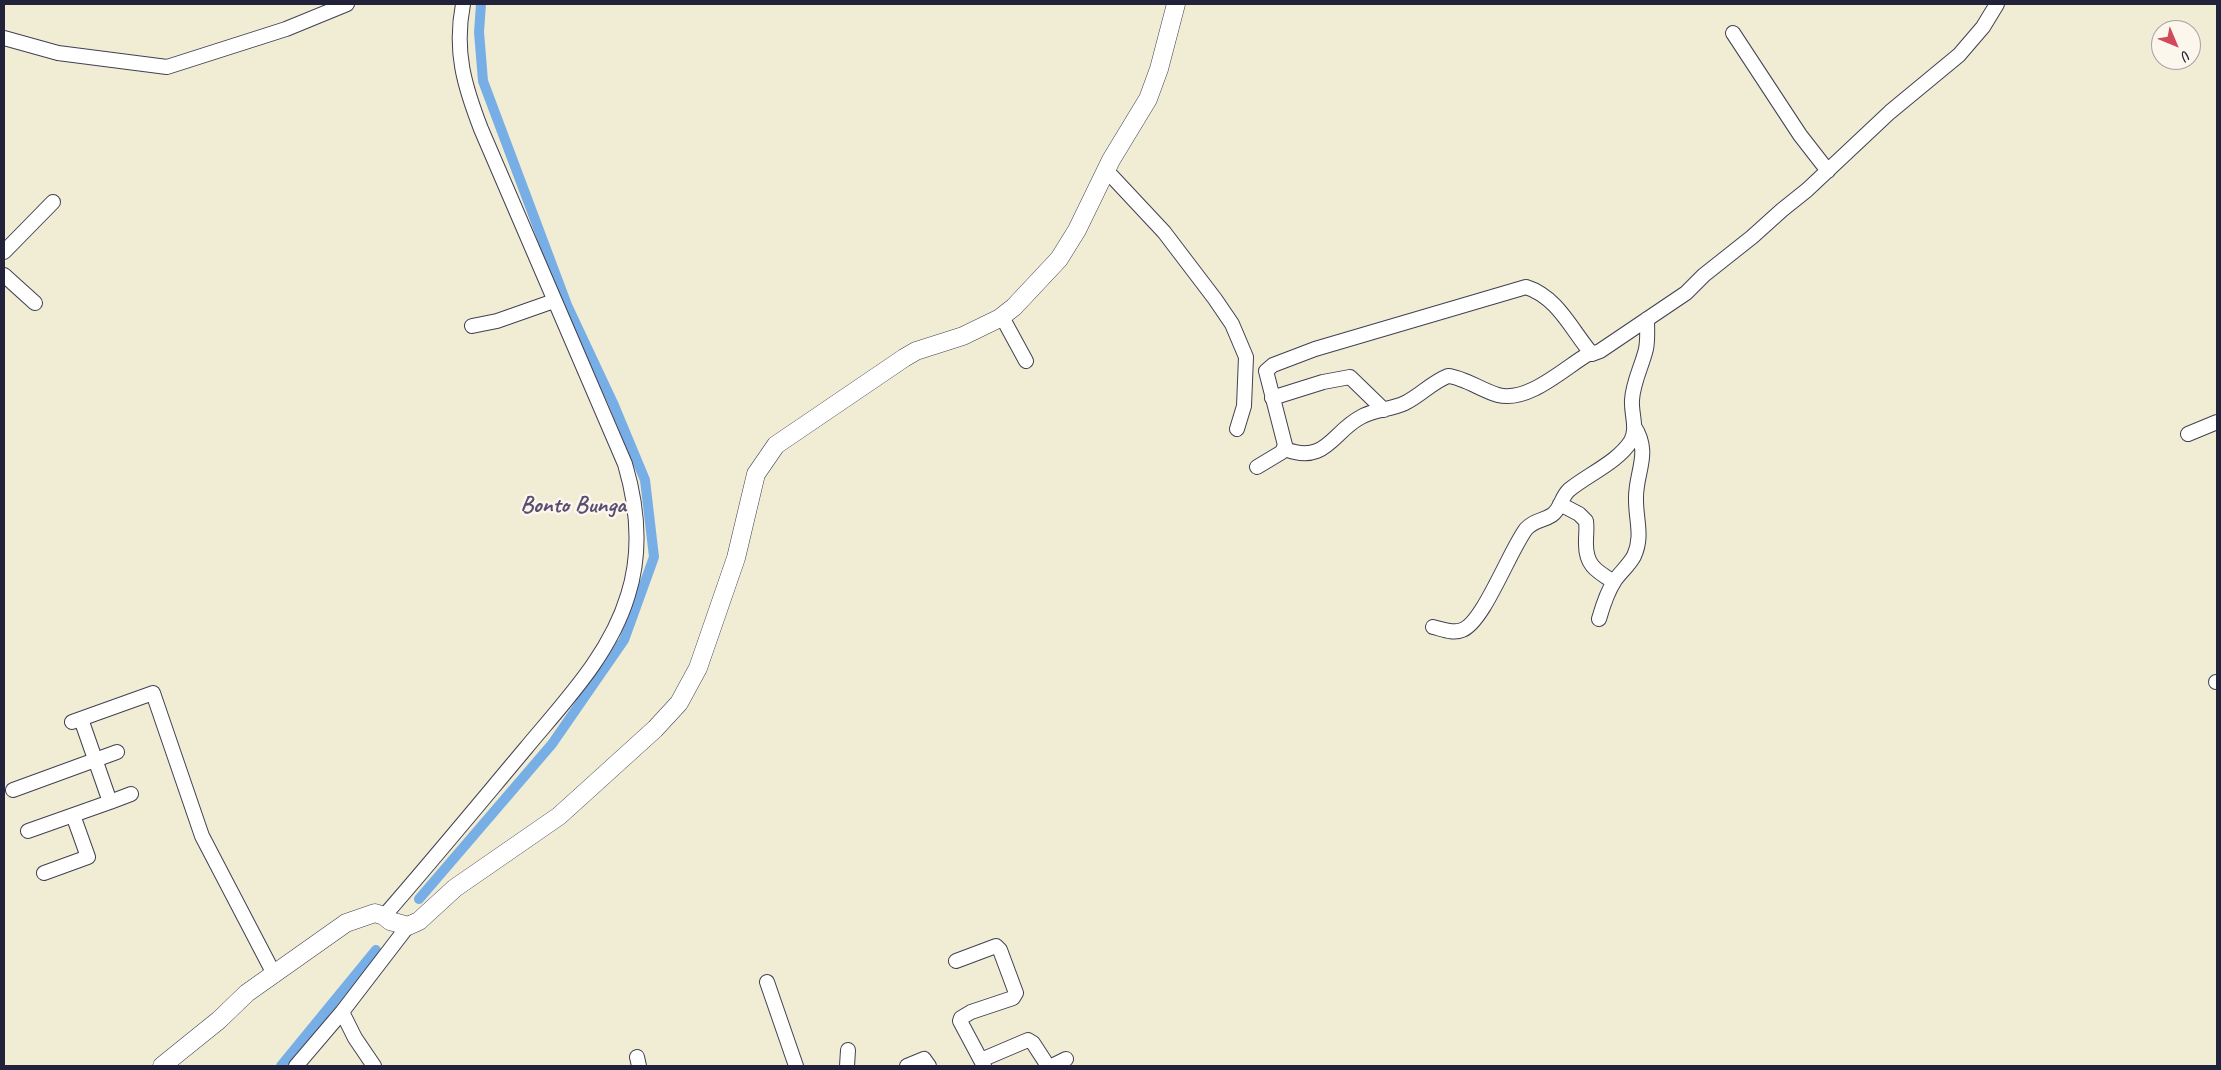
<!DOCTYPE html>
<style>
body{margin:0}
#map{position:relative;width:2221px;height:1070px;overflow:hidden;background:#f1ecd4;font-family:Caveat,sans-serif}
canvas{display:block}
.frame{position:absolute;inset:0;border:5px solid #22223b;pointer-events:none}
.north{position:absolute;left:2151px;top:20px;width:50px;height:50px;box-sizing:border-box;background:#fbf7ec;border:1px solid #a4a2a5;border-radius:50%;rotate:135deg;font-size:14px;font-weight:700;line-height:20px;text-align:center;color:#22223b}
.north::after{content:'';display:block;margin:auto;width:18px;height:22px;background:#d1495b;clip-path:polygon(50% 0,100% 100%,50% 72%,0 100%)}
</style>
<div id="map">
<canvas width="2221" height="1070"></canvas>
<div class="frame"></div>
<div class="north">U</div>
</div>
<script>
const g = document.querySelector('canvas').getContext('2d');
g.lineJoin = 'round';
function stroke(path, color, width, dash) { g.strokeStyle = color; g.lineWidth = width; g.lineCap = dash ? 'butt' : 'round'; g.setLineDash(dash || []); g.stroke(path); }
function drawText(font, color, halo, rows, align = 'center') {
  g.font = font + ' Caveat,sans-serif'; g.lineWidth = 5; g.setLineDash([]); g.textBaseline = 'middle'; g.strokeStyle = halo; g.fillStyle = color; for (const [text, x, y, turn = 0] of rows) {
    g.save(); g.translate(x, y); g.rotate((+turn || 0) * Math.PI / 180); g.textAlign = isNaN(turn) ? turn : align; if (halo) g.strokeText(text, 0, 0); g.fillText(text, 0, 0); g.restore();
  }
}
stroke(new Path2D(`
 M419,899L552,744L624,640L654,557L645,480L613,403L567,305L483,81L479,32L481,4
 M281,1066L376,950`), '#78aee6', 10);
const minor = new Path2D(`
 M1733,33L1800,135L1828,171
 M4,38L58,53L167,67L286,29L347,4
 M1106,170L1164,232L1215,299L1232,324L1246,357L1244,406L1237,429
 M4,252L53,202
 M4,275L35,303
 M1002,317L1026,361
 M472,326L497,321L554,301
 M1272,398L1323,382L1350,377L1384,410
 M2188,434L2217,422
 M1285,449C1326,465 1332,432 1361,417C1374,409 1391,410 1405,403C1420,396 1432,382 1448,376C1463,377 1483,391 1498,395C1529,403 1565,367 1590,353
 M1257,467L1282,452L1285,445L1266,371L1273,365L1315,349L1526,287C1558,297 1572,331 1592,354L1600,351L1686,293L1704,275L1752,237L1782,210L1807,190L1890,112L1959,55L1983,27L1997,4
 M1560,504L1579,514L1586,521C1587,528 1586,534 1586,541C1585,565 1596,571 1614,582
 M1599,619C1603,605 1607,592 1615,580C1621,572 1629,565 1634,556C1643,536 1636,521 1636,500C1635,472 1652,454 1634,426
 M1433,627C1442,629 1453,634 1462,630C1483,623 1509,552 1526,529C1534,520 1543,521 1552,515C1561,509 1561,497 1569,490C1587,475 1618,462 1631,441C1638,428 1631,414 1632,400C1633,382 1642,366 1646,349C1648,339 1647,329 1647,319
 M2216,682H2217
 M72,722L153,693L202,836L274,974
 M13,790L117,752
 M110,802L131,794
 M28,831L110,802L81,719
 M44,873L88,857L73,815
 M384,916C432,861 479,804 526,748C565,701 610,655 628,595C642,551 638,508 625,464L481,129C464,85 454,51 463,4
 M956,961L996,946L1000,950L1016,993L1013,998L971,1012L961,1018L960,1021L984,1066
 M767,982L796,1066
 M342,1012L355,1038L374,1066
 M637,1057L639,1066
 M981,1060L1028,1040L1033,1043L1048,1066
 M296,1066L342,1012L408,926
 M847,1066L848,1050
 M907,1066L924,1059L929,1066
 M1052,1066L1066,1059`);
const major = new Path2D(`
 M162,1066L219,1020L247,993L346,923L375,913L384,916L390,921L408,926L419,921L455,888L559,816L655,729L679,703L698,668L736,558L756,474L776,445L904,358L916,351L963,336L1000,318L1014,307L1059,259L1077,230L1111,160L1148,99L1159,69L1176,4`);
stroke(minor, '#414052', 16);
stroke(major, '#414052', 19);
stroke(minor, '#fff', 14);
stroke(major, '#fff', 18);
drawText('bold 24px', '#584d72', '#fbf7ec', [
 ["Bonto Bunga",573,506]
]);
</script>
